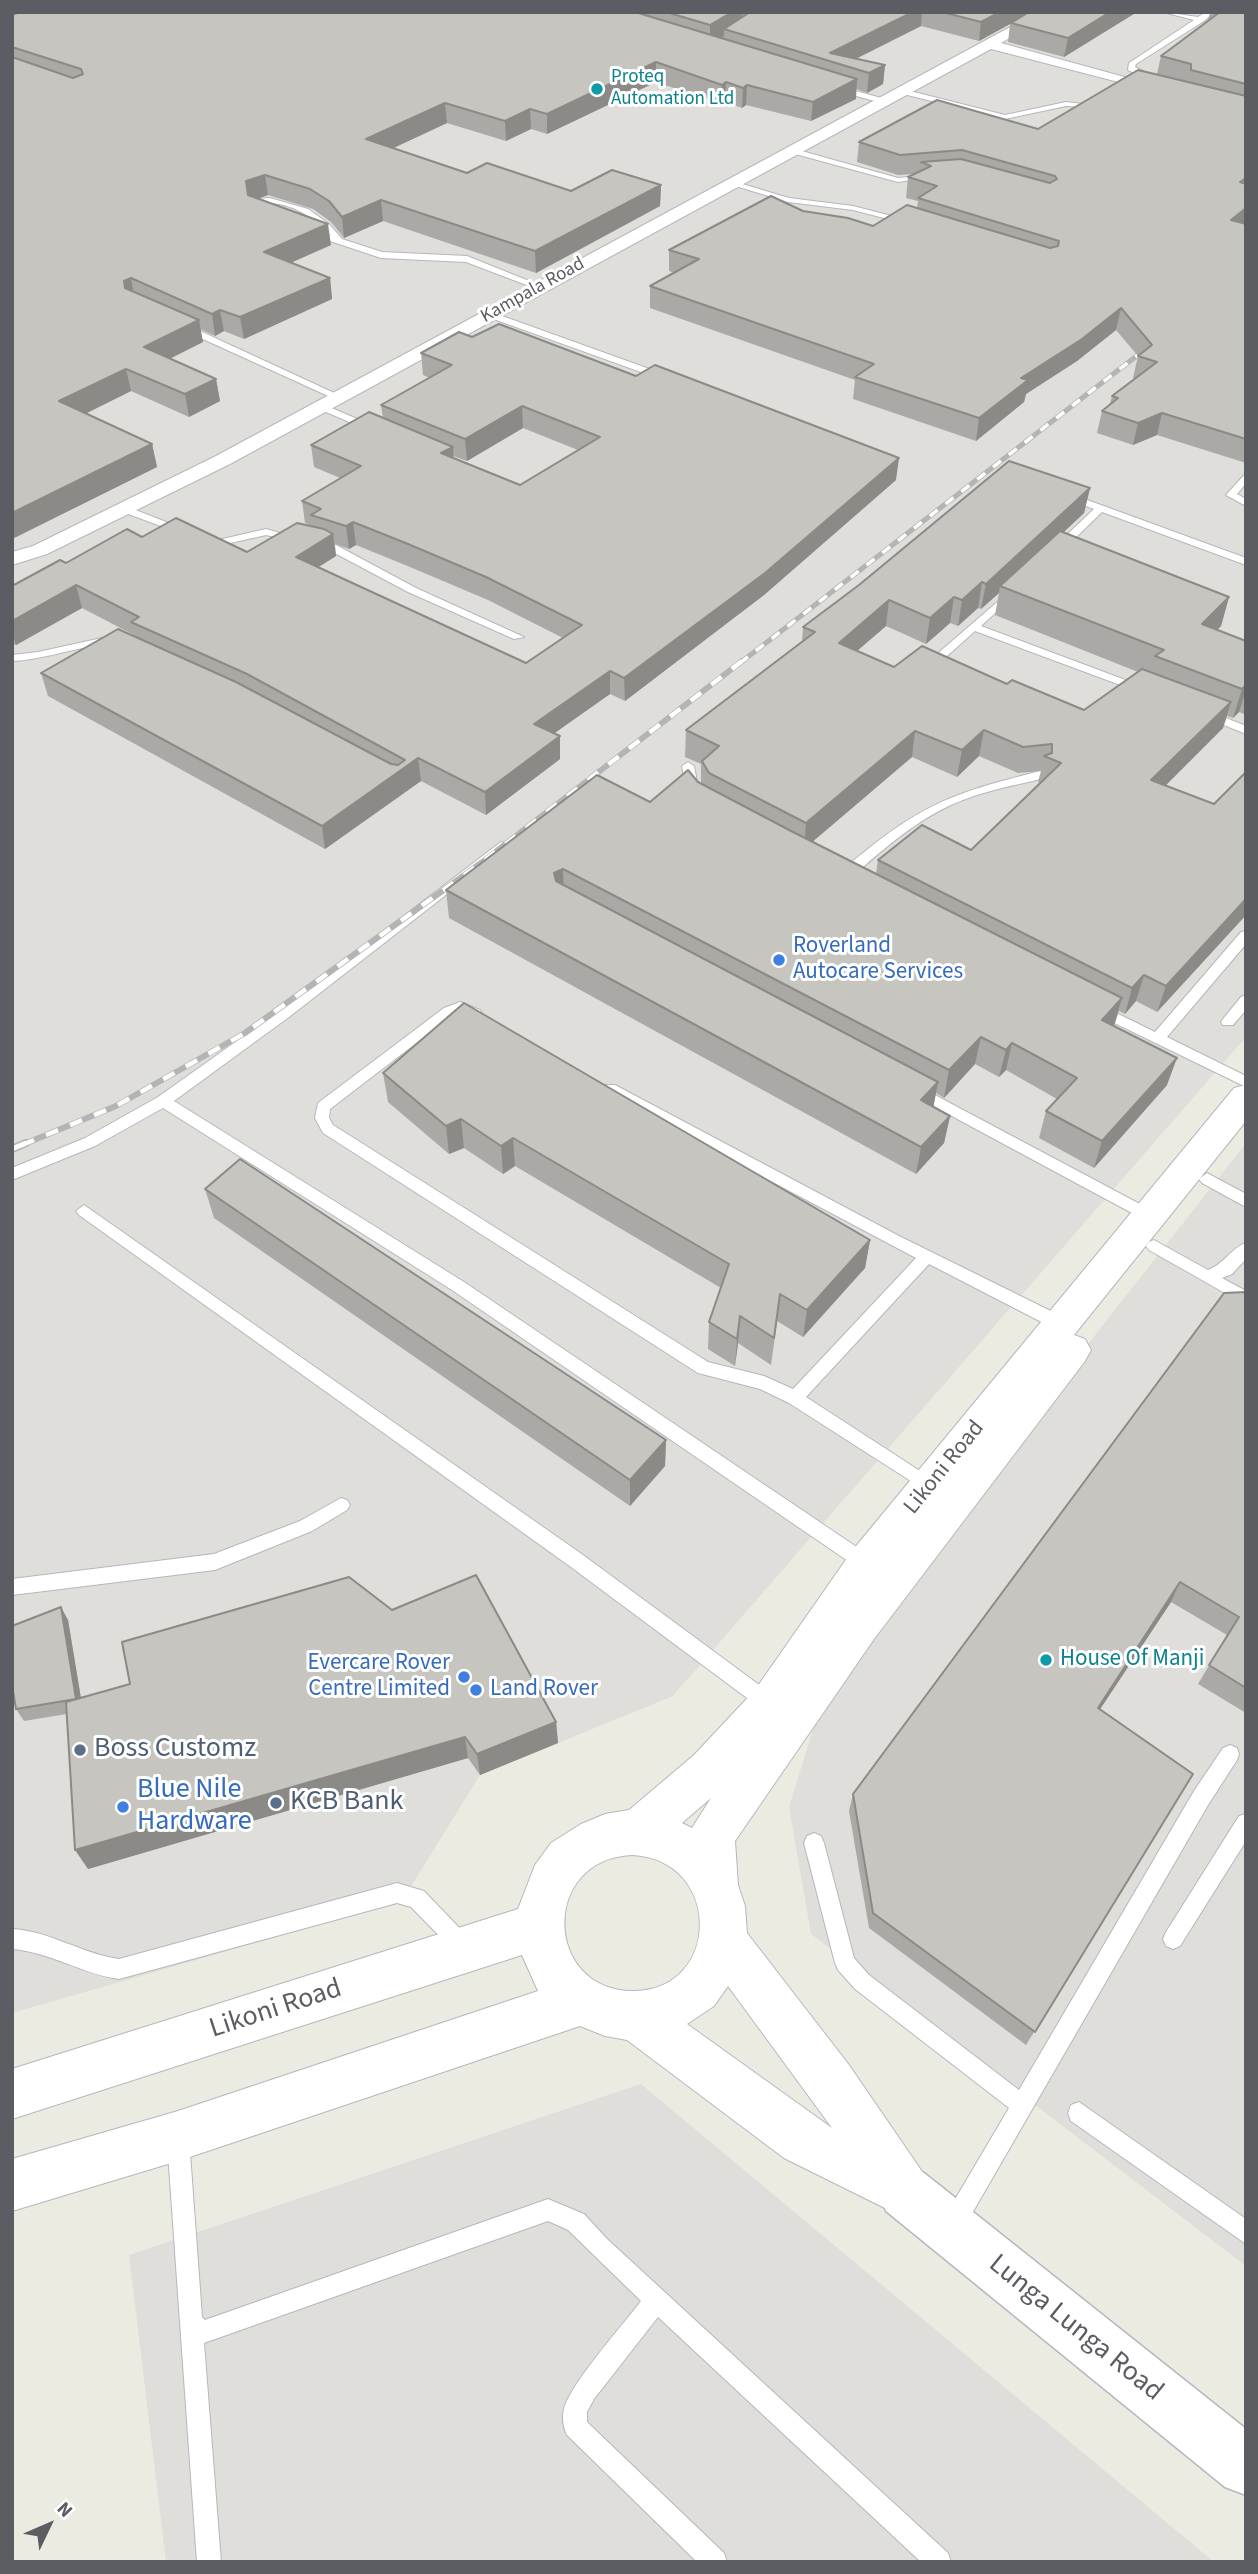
<!DOCTYPE html>
<style>
body{margin:0}
#map{position:relative;width:1258px;height:2574px;overflow:hidden;background:#ecebe2;font-family:"Source Sans 3",sans-serif}
canvas{display:block}
.frame{position:absolute;inset:0;border:14px solid #5b5d62;pointer-events:none}
.north{position:absolute;left:14px;top:2490px;width:70px;height:70px;-webkit-text-stroke:5px #fff;paint-order:stroke;rotate:46deg;font-size:19px;font-weight:700;line-height:28px;text-align:center;color:#5b5d62}
.north::after{content:'';display:block;margin:auto;width:24px;height:32px;background:#5b5d62;clip-path:polygon(50% 0,100% 100%,50% 72%,0 100%)}
</style>
<div id="map">
<canvas width="1258" height="2574"></canvas>
<div class="frame"></div>
<div class="north">N</div>
</div>
<script>
const g = document.querySelector('canvas').getContext('2d');
g.lineJoin = 'round';
function paint(path, color) { g.fillStyle = color; g.fill(path, 'evenodd'); }
function stroke(path, color, width, dash) { g.strokeStyle = color; g.lineWidth = width; g.lineCap = dash ? 'butt' : 'round'; g.setLineDash(dash || []); g.stroke(path); }
function drawText(font, color, halo, rows, align = 'center') {
  g.font = font + ' "Source Sans 3",sans-serif'; g.lineWidth = 6; g.setLineDash([]); g.textBaseline = 'middle'; g.strokeStyle = halo; g.fillStyle = color; for (const [text, x, y, turn = 0] of rows) {
    g.save(); g.translate(x, y); g.rotate((+turn || 0) * Math.PI / 180); g.textAlign = isNaN(turn) ? turn : align; if (halo) g.strokeText(text, 0, 0); g.fillText(text, 0, 0); g.restore();
  }
}
paint(new Path2D(`
 M12,12H1246V1037L673,1696L480,1775L402,1901L12,2013Z
 M1246,1143V2266L811,1934L789,1807L831,1671Z
 M641,2084L1214,2562H166L129,2255Z`), '#e0deda');
const service = new Path2D(`
 M1163,12L1198,17L1206,12H1214L1204,21L1136,64L1135,67L1155,78L1152,82L1128,70L1129,63L1194,20Z
 M837,86L885,99L886,101L882,103L834,90Z
 M902,89L1005,115L1066,102L1092,105L1088,107L1066,106L1005,119L899,93Z
 M791,148L898,178L928,175L932,177L898,182L788,152Z
 M729,180L789,198L853,206L911,221L907,224L853,210L788,202L729,184Z
 M270,198L308,209L329,224L342,239L382,252L467,256L544,287L537,289L466,262L381,258L309,234V230L312,229L331,236C313,216 289,201 261,203L257,206L262,213L255,215L250,204L256,199Z
 M491,312L669,376L671,378L663,380L488,317V313Z
 M181,325H187L345,398L337,400L181,329Z
 M322,404L374,426L376,428L368,430L319,409V405Z
 M1246,473V483L1237,494L1246,499V506L1226,495Z
 M1068,493L1246,558V565L1102,512L1061,552H1053V548L1094,509L1064,498L1063,496Z
 M120,507H128L189,531L180,533L120,511Z
 M266,529L301,539L296,542L266,535L217,546L200,539L205,536L218,540Z
 M317,541L336,545L416,588L524,637L514,639L408,592L329,550L313,546L312,544Z
 M1010,591L1015,594L1014,596L981,626L1147,688V692H1139L975,631L937,665H929V661Z
 M102,638L115,639L121,642C114,647 103,645 94,646C66,650 41,660 12,661V655L38,652Z
 M1206,710L1246,726V734L1202,716V712Z
 M688,762L694,766L699,793L693,797L687,793L682,766Z
 M1040,771L1046,775L1044,778C1013,786 981,791 951,805C912,823 879,853 847,881L842,882L836,878C844,867 857,858 868,849C929,800 966,790 1040,771Z
 M501,842L505,843V849L289,1017L174,1101L464,1282L873,1558L876,1564L873,1570L867,1572L861,1570L452,1290L163,1108L95,1146L12,1180V1168L85,1138L158,1097L279,1011Z
 M1246,931V944L1167,1037L1246,1076V1087L1092,1012L1090,1009L1092,1006H1102L1155,1032L1241,932Z
 M1246,995V1010L1233,1025H1223L1221,1022L1223,1019L1241,997Z
 M460,1002L480,1010L482,1013L475,1018L460,1012L454,1014L330,1109L329,1118L333,1125L708,1362L764,1376L793,1389L916,1258L605,1093L603,1089L605,1085H615L899,1236L1067,1319L1069,1324L1067,1329H1055L929,1264L806,1397L937,1482L940,1487L937,1492L931,1494L789,1403L760,1389L698,1373L323,1133L315,1118L318,1103L444,1008Z
 M916,1085L1153,1211L1156,1215L1153,1219H1143L911,1094L909,1090L911,1086Z
 M1207,1173L1246,1194V1207L1202,1183L1199,1179Z
 M84,1205L583,1555L777,1698L779,1704L777,1710L770,1713L763,1710L571,1567L79,1215L76,1211Z
 M1154,1240L1208,1270C1224,1264 1231,1248 1246,1243V1259L1232,1274L1222,1278L1246,1291V1305L1149,1250L1146,1246L1149,1242Z
 M341,1498L347,1500L350,1505L347,1510L312,1531L215,1570L12,1595V1579L214,1554L300,1521Z
 M1230,1745L1237,1748L1239,1754L1237,1760L1208,1805L963,2229L955,2232L947,2229L944,2221L947,2213L1009,2108L855,1989L838,1970L835,1963L804,1843L807,1836L814,1833L821,1836L824,1843L854,1958L869,1975L1019,2090L1194,1791L1223,1748Z
 M1246,1814V1841L1180,1946L1173,1949L1166,1946L1163,1939L1166,1932L1239,1816Z
 M397,1883L424,1891L470,1939L473,1946L470,1953L463,1956L456,1953L411,1907L397,1903L119,1979C82,1974 50,1952 12,1949V1929C50,1931 82,1954 119,1959Z
 M1079,2102L1246,2219V2244L1071,2121L1068,2113L1071,2105Z
 M178,2128L186,2131L189,2139L202,2317L205,2320L548,2199L584,2214L606,2238L948,2553L951,2562H921L658,2317L594,2399L587,2412V2422L724,2553L727,2562H697L567,2435C563,2427 562,2417 564,2409C571,2383 623,2325 641,2301L568,2230L548,2221L204,2343L221,2562H197L167,2139L170,2131Z`);
const minor = new Path2D(`
 M1038,12H1054L1001,43L1168,89L1161,93L991,49L230,464L47,554L12,565V552L33,546L216,456Z`);
const tertiary = new Path2D(`
 M1246,1085V1121L1074,1335L1085,1339L1091,1350L1085,1361L874,1639L735,1841L738,1885L745,1906L747,1933L849,2065L923,2173L931,2192L923,2210L905,2218L784,2158L627,2040L605,2036L580,2026L178,2161L12,2211V2159L178,2111L538,1991L522,1955L12,2119V2069L518,1909L535,1865L551,1843L581,1824L605,1814L629,1810L694,1755L755,1690L852,1551L1234,1088ZM711,1798L692,1828L682,1823ZM632,1855C722,1859 722,1989 635,1991C544,1993 539,1859 632,1855ZM728,1986L832,2128L687,2024L714,2006Z`);
const secondary = new Path2D(`
 M905,2165L924,2173L1246,2429V2495L1225,2487L886,2211L878,2192L886,2173Z`);
stroke(service, '#b5b7bb', 2);
stroke(minor, '#b5b7bb', 2);
stroke(tertiary, '#b5b7bb', 2);
stroke(secondary, '#b6b8bd', 3);
paint(service, '#fff');
paint(minor, '#fff');
paint(tertiary, '#fff');
paint(secondary, '#fff');
const railFar2 = new Path2D(`
 M740,663L1152,344`);
const railFar1 = new Path2D(`
 M22,1145L116,1106L245,1033L481,863L742,661`);
const rail = new Path2D(`
 M12,1149L26,1143`);
stroke(railFar2, '#b3b4b4', 5);
stroke(railFar1, '#b3b4b4', 6);
stroke(rail, '#b3b4b4', 8);
stroke(railFar2, '#fff', 3.5, [10]);
stroke(railFar1, '#fff', 4.5, [13]);
stroke(rail, '#fff', 5, [17]);
paint(new Path2D(`
 M20,12H1137L1064,57L1008,42L1010,24L979,41L921,26L856,59L885,65L883,84L867,93L856,89V99L811,121L746,105L742,108L725,102L721,104L656,82L547,134L531,129L506,141L447,123L393,148L467,173L571,191L661,185L660,206L536,273L383,221L344,238L331,222L313,209L268,195L259,198L331,245L291,262L330,278L332,299L244,339L224,331L215,336L200,329L203,342L170,359L216,379L220,401L189,417L131,391L86,413L152,444L157,467L12,539V15Z
 M1186,12H1246V463L1157,435L1133,445L1097,433L1102,411L1110,404L1112,396L1134,379L1133,378L1138,356L1116,330L1077,361L1026,394L1024,402L976,441L853,399L855,380L650,308V286L674,273L669,271V250L803,211L873,226L917,208L918,201L906,198L908,177L915,174L898,175L857,162L859,142L1038,129L1157,74L1161,56L1209,20H1208L1210,13L1198,14Z
 M421,353L896,480L764,595L625,701L610,694L554,733L560,736V759L486,815L421,781L325,849L48,696L41,673L135,637L134,635L82,608L16,645L12,643V586L66,563L142,537L247,552L312,526L305,523L302,501L340,478L314,467L311,445L383,418L381,405L430,378L423,375ZM523,428L578,450L520,485L453,458V456L467,461ZM335,544L349,549L356,545L410,567L488,600L563,638L526,663L319,567L336,556Z
 M1090,488L1084,513L1064,532L1229,597L1221,626L1217,630L1246,641V715L1239,712L1233,718L1227,716L1223,728L1165,786L1214,804L1246,772V915L1157,1012L1136,1001L1125,1014L1119,1011L1114,1026L1167,1085L1094,1168L1039,1138L1046,1111L1057,1099L1006,1070L999,1077L975,1064L944,1098L936,1093L933,1107L950,1116L944,1143L916,1174L449,918L446,890L698,782L701,783V764L685,757L686,730L802,642L803,627ZM999,593L995,615L1138,672L1084,710L1007,684L894,667L857,651L886,626L926,644L950,623L958,626L978,608L981,609ZM979,756L1018,773L1041,771L1038,782L1040,783L971,850L878,860L876,874L812,842L912,757L957,777Z
 M383,1073L870,1240L865,1268L803,1337L777,1321L771,1365L738,1343L735,1366L708,1349L709,1322L721,1288L515,1166L503,1174L464,1148L449,1154L388,1102Z
 M205,1189L666,1440L665,1466L630,1506L214,1218Z
 M1246,1292V1713L1198,1684L1227,1635L1171,1602L1100,1709L1193,1774L1026,2045L869,1928L849,1811L853,1794Z
 M392,1610L556,1722L558,1743L480,1775L468,1758L88,1869L67,1714L24,1721L16,1709L68,1620L81,1698Z`), '#aba9a5');
paint(new Path2D(`
 M732,12H743L742,24L724,29V36L710,44V25Z
 M913,12H922L921,26L843,65L830,53Z
 M1000,12H1032L979,41L981,22Z
 M1110,12H1137L1064,57L1068,38Z
 M656,62V82L547,134V114Z
 M885,65L883,84L867,93L869,73Z
 M857,79L856,99L811,121L813,102Z
 M726,82L725,102L721,104L722,85Z
 M747,85L746,105L742,108L743,88Z
 M445,103L447,123L368,160L366,139Z
 M530,109L531,129L506,141L505,121Z
 M265,175L268,195L249,202L246,181Z
 M661,185L660,206L536,273L535,251Z
 M381,200L383,221L344,238L342,217Z
 M1246,208V225L1231,220Z
 M328,224L331,245L268,273L264,252Z
 M131,278L135,300L128,303L124,281Z
 M330,278L332,299L244,339L240,317Z
 M1121,308L1116,330L1077,361L1026,394L1024,402L976,441L979,418L1021,378Z
 M220,310L224,331L215,336L212,314Z
 M199,320L203,342L148,369L144,347Z
 M126,369L131,391L65,424L59,401Z
 M216,379L220,401L189,417L185,394Z
 M522,406L523,428L467,461L465,439Z
 M1162,413L1157,435L1133,445L1138,423Z
 M152,444L157,467L12,539V513Z
 M453,447L454,469L441,453Z
 M899,458L896,480L764,595L625,701L624,678Z
 M1090,488L1084,513L1005,587L1000,586L999,593L981,609L986,584Z
 M353,522L356,545L349,549L346,526Z
 M333,534L336,556L299,579L296,557Z
 M982,582L978,608L958,626L962,600Z
 M76,585L82,608L16,645L12,631V621Z
 M954,597L950,623L926,644L930,618Z
 M1229,597L1221,626L1194,653L1202,624Z
 M889,600L886,626L836,669L839,643Z
 M610,671V694L535,747L534,724Z
 M1246,685V690L1239,712L1233,718L1242,689Z
 M1231,702L1223,728L1144,807L1151,780Z
 M984,730L979,756L957,777L962,750Z
 M915,731L912,757L804,849L806,823Z
 M560,736V759L486,815L485,792Z
 M418,758L421,781L325,849L322,826Z
 M563,869L564,897L555,901L554,873Z
 M1246,899V915L1157,1012L1166,986Z
 M1144,975L1136,1001L1125,1014L1132,988Z
 M1122,998L1114,1025L1094,1048L1102,1020Z
 M981,1037L975,1064L944,1098L949,1070Z
 M1012,1043L1006,1070L999,1077L1006,1050Z
 M1177,1058L1167,1085L1094,1168L1102,1141Z
 M938,1082L933,1109L921,1100Z
 M950,1116L944,1143L916,1174L921,1147Z
 M461,1119L464,1148L449,1154L446,1126Z
 M513,1138L515,1166L503,1174L501,1146Z
 M870,1240L865,1268L803,1337L807,1310Z
 M740,1316L738,1343L735,1366L737,1339Z
 M666,1440L665,1466L630,1506V1480Z
 M1180,1582L1171,1602L1089,1726L1098,1708Z
 M61,1607L68,1620L83,1711L76,1699Z
 M556,1722L558,1743L480,1775L477,1754Z
 M465,1737L468,1758L88,1869L75,1850Z`), '#8b8a86');
const building = new Path2D(`
 M20,12H635L857,79L813,102L747,85L743,88L726,82L722,85L656,62L547,114L530,109L505,121L445,103L366,139L467,173L487,163L571,191L612,170L661,185L535,251L381,200L342,217L329,201L310,189L265,175L246,181L248,195L328,224L264,252L330,278L240,317L220,310L212,314L131,278L124,281L125,288L199,320L144,347L216,379L185,394L126,369L59,401L152,444L12,513V57L73,78L83,74L81,69L12,47V15Z
 M666,12H732L710,25Z
 M750,12H913L830,53L885,65L869,73L724,29Z
 M942,12H1000L981,22Z
 M1029,12H1110L1068,38L1011,23Z
 M1220,12H1246V84L1191,70V64L1161,56Z
 M1138,70L1246,96V178L1240,182L1246,184V208L1231,220L1246,224V439L1162,413L1138,423L1102,411L1118,398L1112,396L1157,362L1138,356L1152,345L1121,308L1082,339L1021,378L1028,380L979,418L855,377L874,364L650,286L699,259L669,250L771,196L803,211L848,218L873,226L907,205L1050,248L1058,246L1059,241L918,198L937,186L908,177L931,166L921,162L961,159L1050,183L1057,179L1055,176L962,150L900,155L859,142L937,100L1038,129Z
 M499,324L636,376L655,365L899,458L765,573L624,678L610,671L534,724L560,736L485,792L418,758L322,826L41,673L118,629L236,682L391,764L398,765L405,760L247,674L131,622L139,617L76,585L12,621V586L60,560L66,563L127,529L142,537L176,518L247,552L297,523L324,529L333,534L296,557L526,663L582,625L486,577L408,544L353,522L346,526L311,515L321,509L302,501L361,466L311,445L369,412L453,447L441,453L520,485L600,437L522,406L465,439L381,405L452,365L421,353L459,332L472,337Z
 M1009,461L1090,488L986,584L982,582L962,600L954,597L930,618L889,600L839,643L894,667L922,646L1007,684L1012,680L1084,710L1142,669L1231,702L1151,780L1214,804L1246,772V899L1166,986L1144,975L1132,988L878,860L922,825L971,850L1061,763L1044,756L1052,753V744L1023,747L984,730L962,750L915,731L806,823L709,773L702,761L719,746L686,730L815,632L803,627L859,585Z
 M1060,531L1229,597L1202,624L1246,641V685L1242,689L1155,656L1164,650L1000,586Z
 M688,770L698,782L793,832L1122,998L1102,1020L1177,1058L1102,1141L1046,1111L1077,1078L1012,1043L1006,1050L981,1037L949,1070L563,869L554,873L556,881L938,1082L921,1100L950,1116L921,1147L446,890L597,775L650,802Z
 M464,1003L870,1240L807,1310L780,1294L774,1338L740,1316L737,1339L709,1322L729,1264L513,1138L501,1146L461,1119L446,1126L383,1073Z
 M240,1159L666,1440L630,1480L205,1189Z
 M1246,1292V1688L1209,1665L1239,1617L1180,1582L1098,1708L1193,1774L1035,2032L873,1913L853,1794L1224,1293Z
 M476,1575L556,1722L477,1754L465,1737L75,1850L66,1702L130,1684L122,1642L349,1577L392,1610Z
 M61,1607L76,1699L16,1709L12,1685V1626Z`);
paint(building, '#c7c5c0');
stroke(building, '#8b8a86', 2);
for (const [x, y, r, color] of [
 [597,89,7,"#0f9aa8"],
 [779,960,7,"#3f7fe0"],
 [1046,1660,7,"#0f9aa8"],
 [464,1677,7,"#3f7fe0"],
 [476,1690,7,"#3f7fe0"],
 [80,1750,7,"#5c6f8a"],
 [276,1803,7,"#5c6f8a"],
 [123,1807,7,"#3f7fe0"]
]) { const dot = new Path2D(); dot.arc(x, y, r, 0, 2 * Math.PI); g.fillStyle = color; g.fill(dot); stroke(dot, '#fff', 2.5); }
drawText('19px', '#0d838f', '#fff', [
 ["Proteq",611,78],
 ["Automation Ltd",611,100]
], 'left');
drawText('19px', '#5b5d62', '#fff', [
 ["Kampala Road",533,291,-29]
]);
drawText('23px', '#366cbe', '#fff', [
 ["Roverland",793,947],
 ["Autocare Services",793,973],
 ["Evercare Rover",450,1664,"right"],
 ["Centre Limited",450,1690,"right"],
 ["Land Rover",490,1690]
], 'left');
drawText('23px', '#5b5d62', '#fff', [
 ["Likoni Road",945,1468,-51]
]);
drawText('23px', '#0d838f', '#fff', [
 ["House Of Manji",1060,1660]
], 'left');
drawText('28px', '#4e5e75', '#fff', [
 ["Boss Customz",94,1750],
 ["KCB Bank",290,1803]
], 'left');
drawText('28px', '#366cbe', '#fff', [
 ["Blue Nile",137,1791],
 ["Hardware",137,1823]
], 'left');
drawText('28px', '#5b5d62', '#fff', [
 ["Likoni Road",276,2010,-18],
 ["Lunga Lunga Road",1075,2329,39]
]);
</script>
